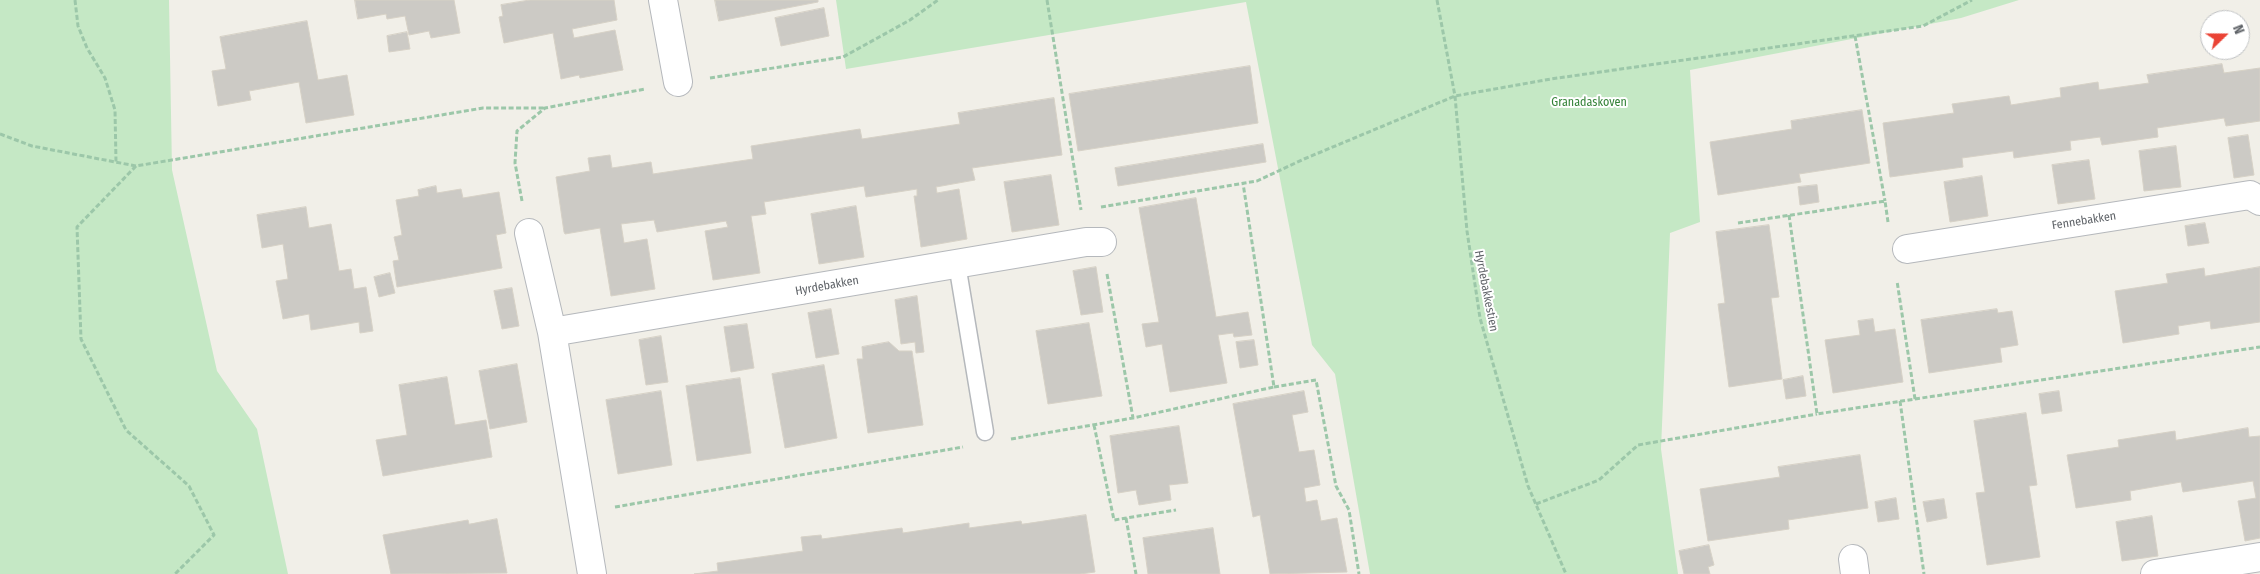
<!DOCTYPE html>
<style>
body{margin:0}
#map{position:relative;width:2260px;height:574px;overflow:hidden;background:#f1efe8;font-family:"Fira Sans Condensed",sans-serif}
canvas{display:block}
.north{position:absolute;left:2200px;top:10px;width:50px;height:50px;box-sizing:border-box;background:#fff;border:1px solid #bfc1c3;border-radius:50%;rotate:68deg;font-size:14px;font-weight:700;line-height:20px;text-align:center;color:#5f6368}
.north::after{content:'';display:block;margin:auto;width:18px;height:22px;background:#ea4335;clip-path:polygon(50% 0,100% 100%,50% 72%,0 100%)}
</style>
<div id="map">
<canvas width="2260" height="574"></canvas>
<div class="north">N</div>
</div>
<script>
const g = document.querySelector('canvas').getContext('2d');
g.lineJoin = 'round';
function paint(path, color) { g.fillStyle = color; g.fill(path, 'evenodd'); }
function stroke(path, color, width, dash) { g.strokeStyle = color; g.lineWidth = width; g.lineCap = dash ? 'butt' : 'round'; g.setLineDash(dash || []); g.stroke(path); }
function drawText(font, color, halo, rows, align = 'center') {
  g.font = font + ' "Fira Sans Condensed",sans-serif'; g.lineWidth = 4; g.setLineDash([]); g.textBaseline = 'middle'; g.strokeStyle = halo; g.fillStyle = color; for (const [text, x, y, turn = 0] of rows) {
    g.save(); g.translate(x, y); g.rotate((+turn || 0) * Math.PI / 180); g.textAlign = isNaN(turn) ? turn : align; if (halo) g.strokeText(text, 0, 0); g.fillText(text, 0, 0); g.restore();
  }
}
paint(new Path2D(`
 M0,0H169L172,170L217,371L257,429L288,574H0Z
 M836,0H2019L1961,18L1690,70L1700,222L1670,233L1661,449L1678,574H1370L1335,374L1312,345L1246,2L846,69Z`), '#c5e8c5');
const building = new Path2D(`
 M355,0H454L460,33L431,38L429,31L409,35L405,16L387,19L386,14L358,19Z
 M530,0H614L617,20L572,29L574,38L615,30L623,70L580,78L579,75L561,79L553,33L504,43L499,17L503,16L501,5Z
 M715,0H818V2L719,21Z
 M824,8L829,36L781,46L775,18Z
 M307,21L318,80L347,75L354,115L306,123L299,82L249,91L251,100L218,106L212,71L226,69L220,37Z
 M407,32L410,49L389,52L387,36Z
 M2222,64L2224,73L2260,68V121L2226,126L2224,118L2157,128L2158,137L2102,145L2100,137L2070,141L2071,150L2014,158L2013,151L1962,158L1963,167L1890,177L1883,123L1954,113L1952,104L2009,96L2011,105L2061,97L2060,88L2098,82L2099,90L2149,83L2147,75Z
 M1250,66L1258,123L1078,151L1069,94Z
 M1054,98L1062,155L972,168L975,180L936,187L937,193L959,189L967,239L921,247L914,196H917V189L866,197L864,186L764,202L766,214L751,216L760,273L713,280L705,231L728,227L726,221L657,232L654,220L621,224L624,243L647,239L655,289L611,296L600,228L565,234L564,232L556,177L590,171L588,158L610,155L612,168L651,162L653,174L753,159L751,146L860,129L862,139L960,124L958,113Z
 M1862,110L1870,163L1799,174L1801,182L1718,195L1710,142L1792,129L1791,121Z
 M2248,135L2254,175L2234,178L2228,138Z
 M1263,144L1266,162L1118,186L1115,168Z
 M2176,146L2181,187L2144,191L2139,151Z
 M2089,160L2095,199L2058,204L2052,165Z
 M1051,175L1059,225L1012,232L1004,182Z
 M1982,176L1988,216L1950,222L1944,182Z
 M1817,185L1819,202L1800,205L1798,187Z
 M436,186L437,193L461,189L463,198L499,192L506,233L496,235L502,268L397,287L393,261L399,260L394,237L402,235L396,200L419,196L418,190Z
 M1196,198L1216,317L1248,312L1252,335L1234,337L1233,333L1218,335L1227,383L1170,392L1162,344L1146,347L1142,324L1159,322L1139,208Z
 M856,206L864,257L819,264L811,214Z
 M306,207L309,228L331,224L339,271L351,269L354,289L366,287L373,331L360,333L359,322L311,330L309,314L283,319L276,281L288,279L283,244L262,248L257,215Z
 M2205,223L2209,243L2188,246L2185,226Z
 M1769,225L1779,297L1771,298L1782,379L1729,387L1718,304L1725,303L1716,232Z
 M1096,267L1103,312L1081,315L1073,271Z
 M2260,267V322L2211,329L2210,321L2178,326L2179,334L2123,343L2115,291L2168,283L2166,274L2204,268L2205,276Z
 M390,273L395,293L379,297L374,277Z
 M512,288L519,326L502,329L494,291Z
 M917,296L924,352L916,353L915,342L901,344L895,300Z
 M831,309L839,354L816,358L808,313Z
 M1997,309L1998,313L2012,311L2018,345L2000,348L2002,362L1929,373L1921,320Z
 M1873,319L1875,332L1895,329L1903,382L1833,393L1825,340L1860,335L1858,321Z
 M1089,323L1102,396L1048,404L1036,331Z
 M747,324L754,368L731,372L724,327Z
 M661,336L668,382L646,385L639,340Z
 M1254,340L1258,365L1240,368L1236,342Z
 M889,342L899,351H912L923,425L868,433L857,359H863L862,347Z
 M517,364L527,422L490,429L479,371Z
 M824,365L837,438L785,448L772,374Z
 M1803,376L1806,396L1786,399L1783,380Z
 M447,377L455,425L486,420L492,457L383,476L376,440L407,435L399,385Z
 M740,378L751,453L697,461L686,386Z
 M661,391L672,465L618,474L606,400Z
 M1304,391L1308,412L1292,415L1299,452L1314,450L1320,485L1304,488L1306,502L1317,500L1321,521L1337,518L1347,572L1270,574L1260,515L1253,517L1233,404Z
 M2059,391L2062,411L2042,414L2039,394Z
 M2026,413L2037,485L2029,486L2040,557L1987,565L1976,493L1985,492L1974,421Z
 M1179,426L1188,483L1169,485L1171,500L1139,505L1136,490L1118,493L1110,436Z
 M2248,428L2249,437L2260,436V538L2245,541L2238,501L2256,498L2253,481L2183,492L2181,482L2130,491L2131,500L2076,508L2067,455L2119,447L2118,440L2175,431L2176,440Z
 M1860,455L1868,508L1788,520L1789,529L1708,541L1700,489L1780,477L1778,467Z
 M1896,498L1899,519L1878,522L1875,502Z
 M1944,499L1947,518L1927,522L1923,502Z
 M1086,515L1095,572L1080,574H694L718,571L717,563L803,551L801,537L821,535L822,539L902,528L903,533L969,523V528L1021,521L1022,524Z
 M2152,516L2158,556L2122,561L2116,522Z
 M497,519L507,573L391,574L383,535L468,520L469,524Z
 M1213,528L1220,574H1148L1143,538Z
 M1709,545L1714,565L1708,567L1710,574H1684L1679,551Z`);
paint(building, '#cccac5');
stroke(building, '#d6d1c6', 1);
const lane = new Path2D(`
 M957,264L985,432`);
const street = new Path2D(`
 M663,0L678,82
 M529,233L552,332L592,574
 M1907,249L2250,195L2260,201
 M552,332L1086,242H1102
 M1853,559L1855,574
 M2155,574L2260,557`);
stroke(lane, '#b5b8bc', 19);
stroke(street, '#b5b8bc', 30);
stroke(new Path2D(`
 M75,0L78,26L87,48L105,78L115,110L116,162
 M1047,0L1081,210
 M1437,0L1455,96L1467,231L1480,318L1528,486L1566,574
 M1855,36L1885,201
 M710,78L843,57L910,20L938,0
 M0,134L32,146L136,166L483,108H545
 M136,166L77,227L81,339L126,430L189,486L214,535L175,574
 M522,201L515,163L517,131L545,108L645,89
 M1101,207L1257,181L1304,159L1455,96L1551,79L1923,26L1972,0
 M1789,215L1817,414L1915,399L1897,281
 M1738,223L1885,201L1888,222
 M1107,274L1133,418L1274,387L1243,183
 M1274,387L1316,380L1336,486L1349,510L1359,574
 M1915,399L2260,347
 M1900,401L1924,574
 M1094,425L1114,520L1176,510
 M1011,439L1133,418
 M1536,504L1599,480L1638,445L1817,414
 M615,507L963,447
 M1126,518L1136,574`), '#9cc7a9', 3, [5, 2.5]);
stroke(lane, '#fff', 16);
stroke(street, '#fff', 28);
drawText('12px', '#348238', '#fff', [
 ["Granadaskoven",1589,103]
]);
drawText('12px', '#5f6368', '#fff', [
 ["Fennebakken",2084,221,-9],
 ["Hyrdebakken",827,286,-10],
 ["Hyrdebakkestien",1486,291,79]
]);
</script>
